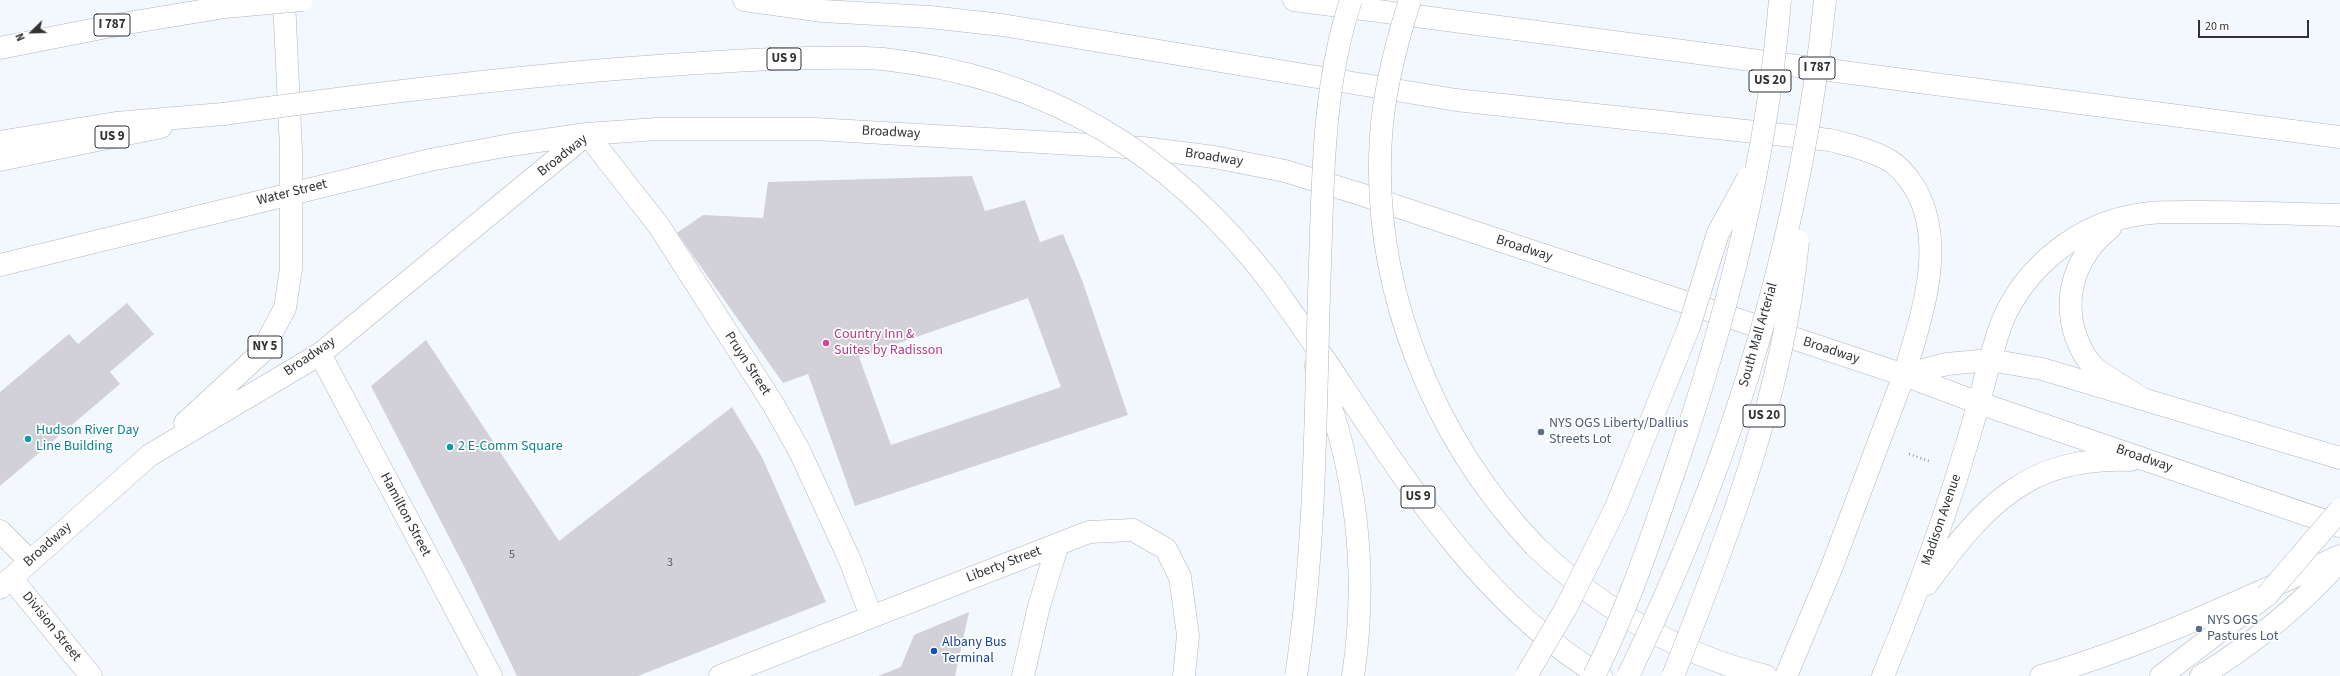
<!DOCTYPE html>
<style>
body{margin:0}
#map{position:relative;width:2340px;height:676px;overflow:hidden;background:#f3f8ff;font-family:"Source Sans 3",sans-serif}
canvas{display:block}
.north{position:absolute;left:12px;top:12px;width:40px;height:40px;-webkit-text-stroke:3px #fff;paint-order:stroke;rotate:247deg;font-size:11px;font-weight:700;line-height:16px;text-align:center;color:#303235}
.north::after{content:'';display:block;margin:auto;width:14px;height:18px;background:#303235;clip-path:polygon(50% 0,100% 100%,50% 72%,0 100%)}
.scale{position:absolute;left:2198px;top:20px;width:111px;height:18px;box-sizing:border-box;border:2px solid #303235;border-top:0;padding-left:5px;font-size:12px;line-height:14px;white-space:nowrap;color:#303235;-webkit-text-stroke:3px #fff;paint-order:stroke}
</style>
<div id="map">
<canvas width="2340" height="676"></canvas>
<div class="north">N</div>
<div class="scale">20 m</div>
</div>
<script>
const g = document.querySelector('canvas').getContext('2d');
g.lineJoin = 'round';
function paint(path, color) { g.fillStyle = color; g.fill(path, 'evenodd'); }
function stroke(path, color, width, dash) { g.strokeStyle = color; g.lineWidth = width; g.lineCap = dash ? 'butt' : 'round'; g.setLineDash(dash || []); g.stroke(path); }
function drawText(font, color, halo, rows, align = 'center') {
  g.font = font + ' "Source Sans 3",sans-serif'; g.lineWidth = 3.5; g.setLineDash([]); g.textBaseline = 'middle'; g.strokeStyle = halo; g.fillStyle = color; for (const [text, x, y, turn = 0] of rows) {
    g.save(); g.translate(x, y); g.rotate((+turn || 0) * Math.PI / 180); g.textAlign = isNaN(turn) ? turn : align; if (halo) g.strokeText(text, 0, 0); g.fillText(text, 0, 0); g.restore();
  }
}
paint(new Path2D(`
 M972,176L985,211L1025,200L1040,242L1063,234L1082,280L1128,415L855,506L808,374L783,383L677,233L703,215L763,218L768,182ZM1028,298L1061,387L891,445L859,357Z
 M127,303L154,334L110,372L120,384L0,486V392L69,334L78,344Z
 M426,340L559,541L732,407L762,457L826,602L638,676H517L466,570L371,386Z
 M969,612L955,676H878L901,667L914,635Z`), '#d3d1d8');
const minor = new Path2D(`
 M587,134L659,226L773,404L799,450L849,558L871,616
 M320,354L491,676
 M0,531L30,561
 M11,578L91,676
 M720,676L1089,532L1133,530L1166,549L1180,577L1188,635L1184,676
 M1023,676L1039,606L1058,544`);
const major = new Path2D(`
 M0,160L161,127
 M0,265L430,160L510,145L587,134L657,129H815L1143,148L1214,157L1285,171L1360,194L1904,375L1979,403L2340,526
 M1272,284C1295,317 1319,350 1341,384C1413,493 1487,607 1601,676
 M1316,366C1356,464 1369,571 1353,676
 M1904,375L1947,364L1990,360L2042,369L2340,458
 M185,423L261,353L285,308L291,269V149L284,0
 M1927,584C1984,506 2027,456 2131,460
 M0,588L150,455L320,354L587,134
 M1786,676L1831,569L1904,375
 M1883,676C1926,573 1963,468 1990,360
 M2161,676L2267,595
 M2201,676C2253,644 2299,607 2340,561`);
const highway = new Path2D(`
 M744,0L823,11L930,17L1002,25L1456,100L1830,140C1849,145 1868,149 1885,158C1899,165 1909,178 1916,190C1947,246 1921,318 1904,375
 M1294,0L2340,137
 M0,48L122,24L225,7
 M0,142L116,123L223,114
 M2110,228C2076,255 2062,295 2076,337C2080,348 2086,360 2095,368C2109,379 2126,388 2141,398
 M1990,360C1995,344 1999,326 2007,311C2031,264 2078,226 2131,216C2154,211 2179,212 2203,212C2249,212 2294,214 2340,215
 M1535,546C1600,608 1678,654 1766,676
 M2041,676C2144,646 2242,600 2340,556`);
stroke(minor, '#b1b6bc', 23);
stroke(major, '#b1b6bc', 23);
stroke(highway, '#b1b6bc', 23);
stroke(new Path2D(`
 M1909,454L1929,461`), '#95989d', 2.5, [1, 3]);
stroke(minor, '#fff', 22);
stroke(major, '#fff', 22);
stroke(highway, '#fff', 22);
const majorBridge = new Path2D(`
 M223,114C354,96 485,80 617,69C681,64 745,59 809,58C833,58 859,57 883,59C1048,77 1172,153 1272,284
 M2267,595L2340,510
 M1526,676L1566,608L1616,507L1689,327L1718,233L1748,178
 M1594,676C1627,610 1650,541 1674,472C1726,319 1767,162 1780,0
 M1628,676C1731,464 1802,235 1825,0
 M1673,676C1728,537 1784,391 1798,241`);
const highwayBridge = new Path2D(`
 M1410,0C1396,44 1384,89 1381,136C1371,286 1432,437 1535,546
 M225,7L302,0
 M1296,676C1317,540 1315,401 1320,264C1323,175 1323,85 1351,0`);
stroke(majorBridge, '#b1b6bc', 23, []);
stroke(highwayBridge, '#b1b6bc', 23, []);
stroke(majorBridge, '#fff', 22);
stroke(highwayBridge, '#fff', 22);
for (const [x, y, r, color] of [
 [826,343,4,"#d1479c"],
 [1541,432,4,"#5c6f8a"],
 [28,439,4,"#0f9aa8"],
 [450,447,4,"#0f9aa8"],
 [2199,629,4,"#5c6f8a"],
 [934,651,4,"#1a4fb4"]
]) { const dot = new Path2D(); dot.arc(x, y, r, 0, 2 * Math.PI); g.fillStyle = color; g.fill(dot); stroke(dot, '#fff', 1.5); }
drawText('12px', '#595a5e', null, [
 ["5",512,555],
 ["3",670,563]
]);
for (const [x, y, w] of [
 [112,25,36],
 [784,59,34],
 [1817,68,36],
 [1770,81,42],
 [112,137,34],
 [265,347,34],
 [1764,416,42],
 [1418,497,34]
]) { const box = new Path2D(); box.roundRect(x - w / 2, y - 11, w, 22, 3); g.fillStyle = '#fff'; g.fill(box); stroke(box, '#303235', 1); }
drawText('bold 13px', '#303235', null, [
 ["I 787",112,25],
 ["US 9",784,59],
 ["I 787",1817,68],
 ["US 20",1770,81],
 ["US 9",112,137],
 ["NY 5",265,347],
 ["US 20",1764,416],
 ["US 9",1418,497]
]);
drawText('14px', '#303235', '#fff', [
 ["Broadway",891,133,3],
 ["Broadway",563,156,-38],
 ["Broadway",1214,158,9],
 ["Water Street",292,193,-14],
 ["Broadway",1524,249,18],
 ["South Mall Arterial",1759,335,-74],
 ["Broadway",1831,351,18],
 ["Broadway",310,357,-34],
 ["Pruyn Street",747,364,57],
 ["Broadway",2144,459,19],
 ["Hamilton Street",405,515,62],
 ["Madison Avenue",1942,520,-71],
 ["Broadway",48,545,-42],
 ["Liberty Street",1004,565,-21],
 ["Division Street",51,627,51]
]);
drawText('14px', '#b23c85', '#fff', [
 ["Country Inn &",834,335],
 ["Suites by Radisson",834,351]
], 'left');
drawText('14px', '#4e5e75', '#fff', [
 ["NYS OGS Liberty/Dallius",1549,424],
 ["Streets Lot",1549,440],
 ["NYS OGS",2207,621],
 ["Pastures Lot",2207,637]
], 'left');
drawText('14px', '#0d838f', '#fff', [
 ["Hudson River Day",36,431],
 ["Line Building",36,447],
 ["2 E-Comm Square",458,447]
], 'left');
drawText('14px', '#164399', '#fff', [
 ["Albany Bus",942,643],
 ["Terminal",942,659]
], 'left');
</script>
